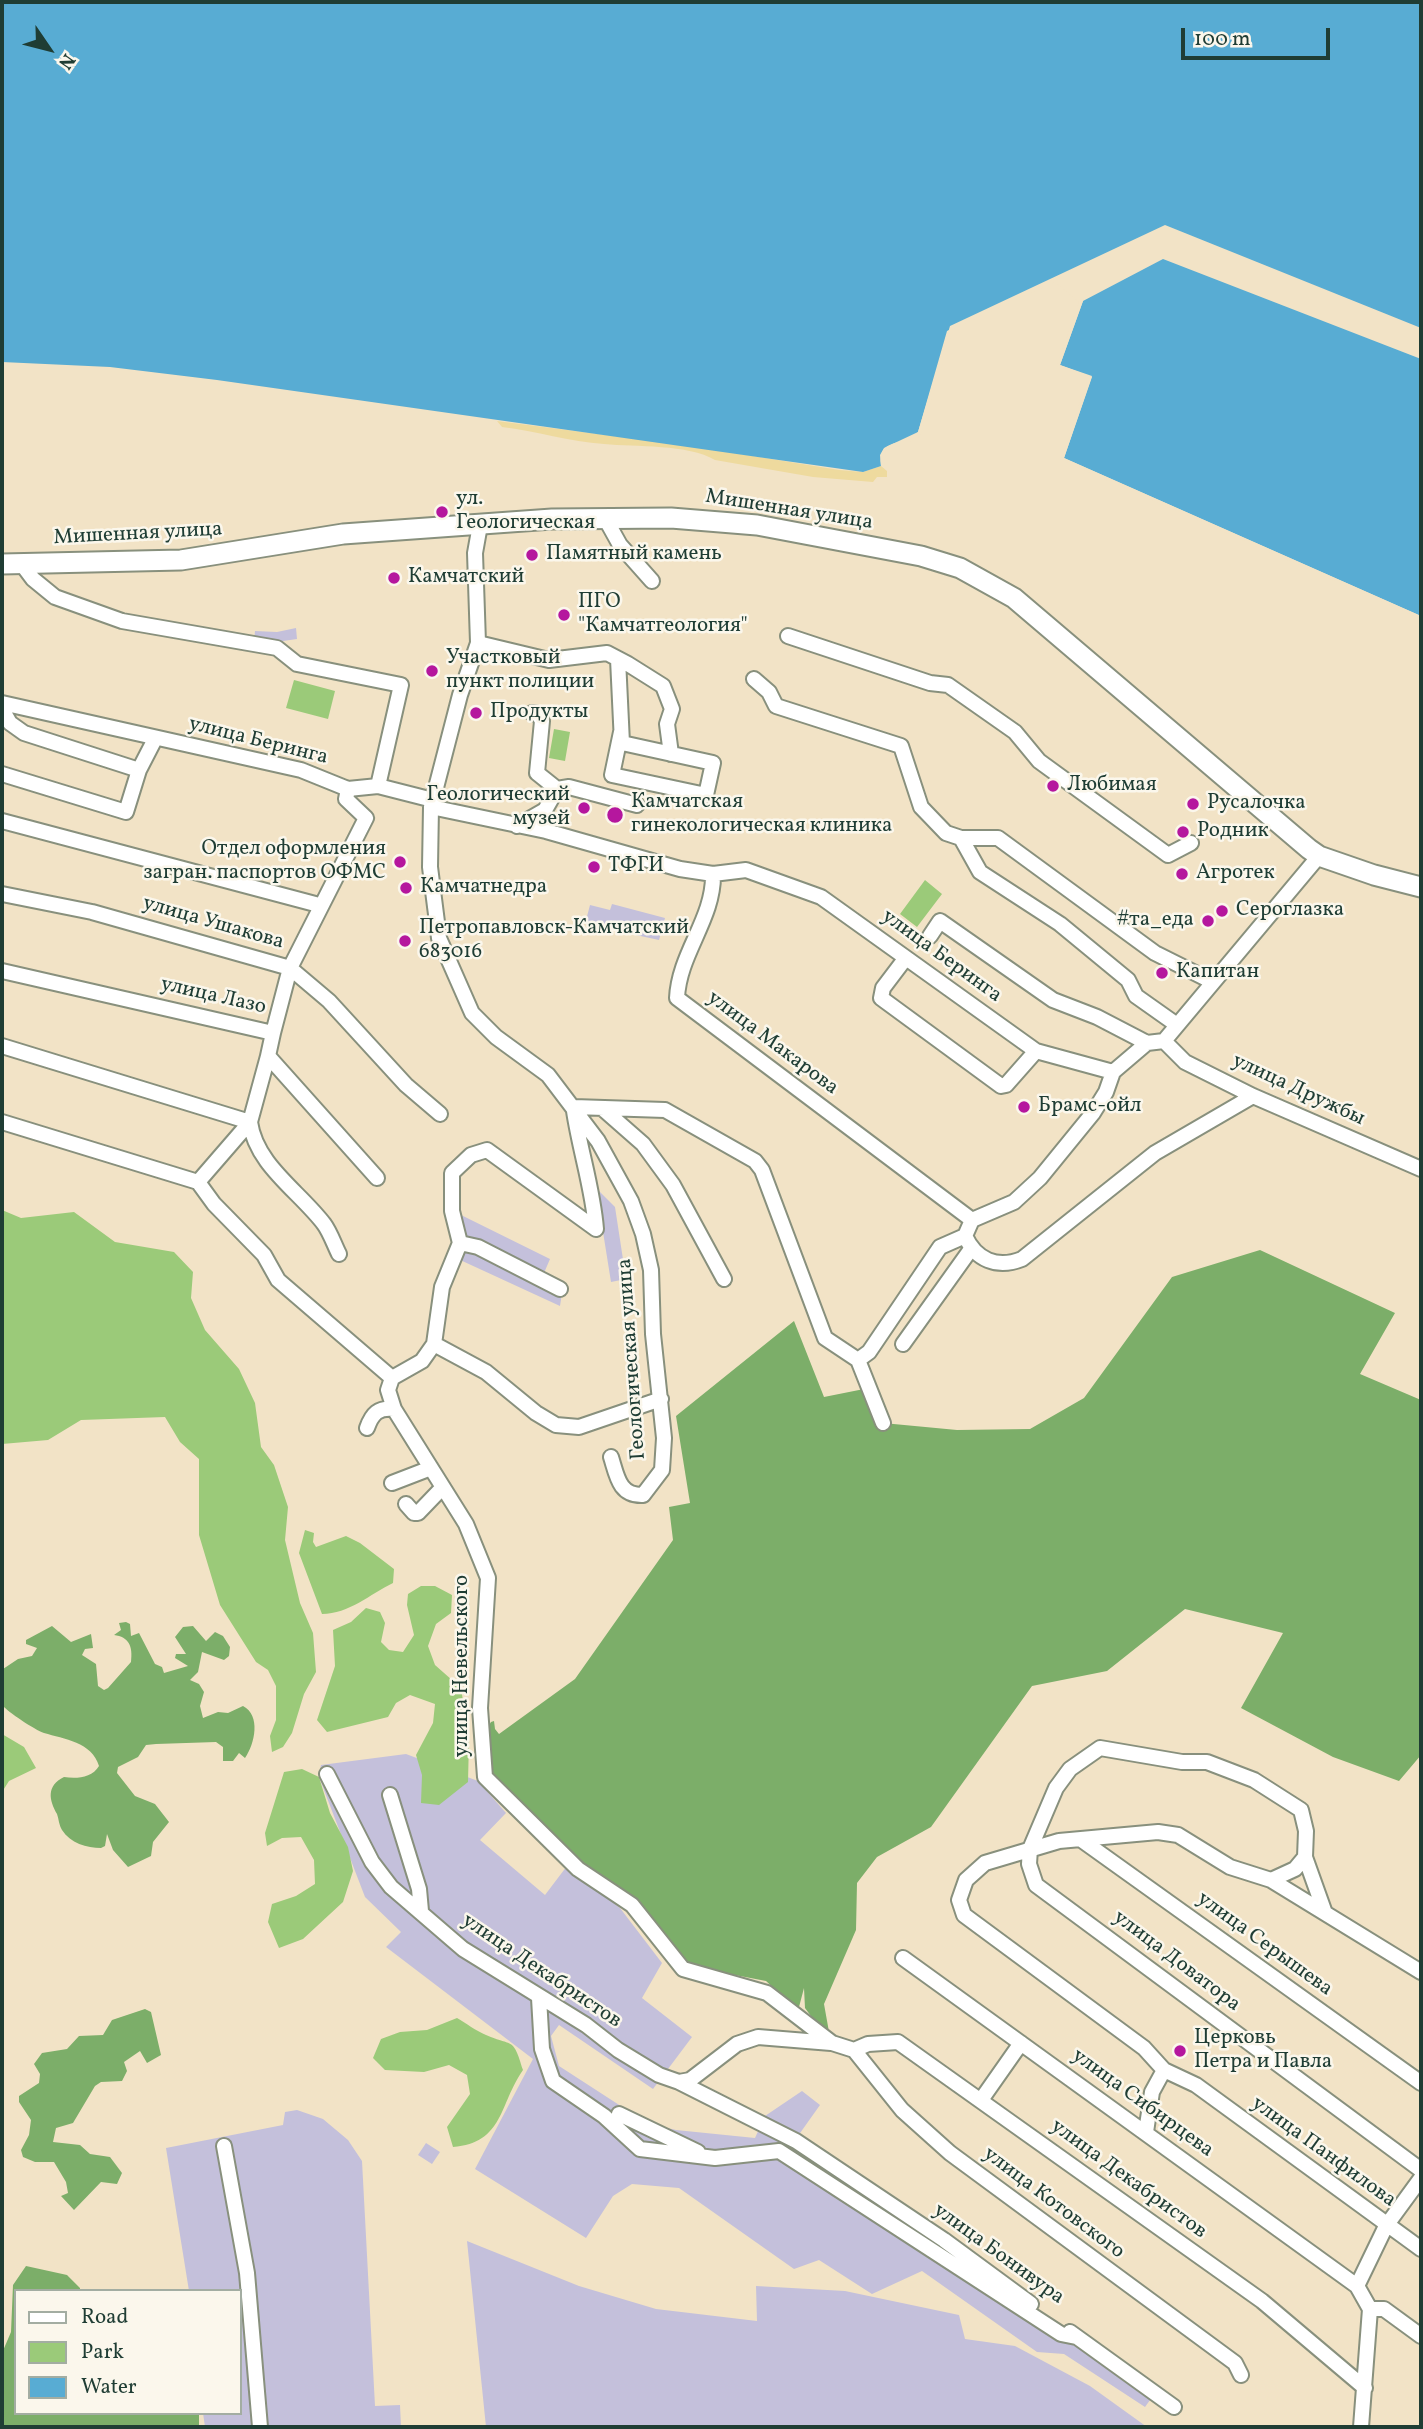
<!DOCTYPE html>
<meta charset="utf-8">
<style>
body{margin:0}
#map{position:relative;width:1423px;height:2429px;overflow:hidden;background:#f2e3c6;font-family:Vollkorn,serif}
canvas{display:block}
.frame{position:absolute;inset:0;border:4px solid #1f3d34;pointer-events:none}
.legend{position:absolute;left:14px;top:2289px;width:228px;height:126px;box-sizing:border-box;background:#fbf7ec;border:2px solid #a3ada2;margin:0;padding:9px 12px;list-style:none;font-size:21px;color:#1f3d34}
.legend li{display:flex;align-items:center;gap:14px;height:35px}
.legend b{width:35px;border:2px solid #a3ada2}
.north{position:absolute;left:14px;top:14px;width:70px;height:70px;-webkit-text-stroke:5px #fbf7ec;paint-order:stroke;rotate:125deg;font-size:19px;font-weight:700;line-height:28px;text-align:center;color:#1f3d34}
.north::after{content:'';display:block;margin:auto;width:24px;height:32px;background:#1f3d34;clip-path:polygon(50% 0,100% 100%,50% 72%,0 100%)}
.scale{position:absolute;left:1181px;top:28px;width:149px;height:32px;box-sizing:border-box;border:4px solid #1f3d34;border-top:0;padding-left:9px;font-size:21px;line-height:24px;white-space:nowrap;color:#1f3d34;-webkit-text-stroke:5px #fbf7ec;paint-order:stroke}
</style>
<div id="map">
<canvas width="1423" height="2429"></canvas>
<div class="frame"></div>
<ul class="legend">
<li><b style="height:9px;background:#fff"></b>Road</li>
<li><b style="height:19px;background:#9bca79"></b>Park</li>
<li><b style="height:19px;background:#58acd3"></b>Water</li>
</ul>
<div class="north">N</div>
<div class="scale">100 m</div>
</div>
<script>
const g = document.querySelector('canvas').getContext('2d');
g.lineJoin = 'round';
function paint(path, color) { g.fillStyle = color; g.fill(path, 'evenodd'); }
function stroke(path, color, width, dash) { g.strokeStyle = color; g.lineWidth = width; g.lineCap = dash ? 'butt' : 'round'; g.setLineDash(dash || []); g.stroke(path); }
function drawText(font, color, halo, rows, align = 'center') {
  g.font = font + ' Vollkorn,serif'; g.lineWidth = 5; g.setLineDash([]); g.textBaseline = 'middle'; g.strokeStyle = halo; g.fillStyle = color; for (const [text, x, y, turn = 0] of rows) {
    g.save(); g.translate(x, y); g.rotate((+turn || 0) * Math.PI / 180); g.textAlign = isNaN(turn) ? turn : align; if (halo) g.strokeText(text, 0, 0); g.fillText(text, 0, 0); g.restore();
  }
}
paint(new Path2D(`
 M296,628L297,639L269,643L254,641L255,631L277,632Z
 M612,904L665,918L659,940L585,924L590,905L610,910Z
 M596,1188L615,1207L626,1279L611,1282Z
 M459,1214L550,1259L544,1273L465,1240Z
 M463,1246L562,1293L560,1306L458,1259Z
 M406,1754L478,1781L506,1813L480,1840L545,1895L567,1866L620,1908L662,1963L642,1998L692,2037L653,2089L559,2025L551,2036L559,2066L647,2123L676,2130L755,2138L765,2116L802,2091L820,2105L788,2150L1153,2396L1145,2407L1064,2354L1037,2352L922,2271L872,2294L819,2260L794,2269L679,2188L632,2184L613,2196L586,2238L475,2169L533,2059L386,1947L401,1932L365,1897L319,1777L321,1765Z
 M297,2110L323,2119L348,2140L362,2161L375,2406L400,2405L401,2427H205L203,2413H240V2291H189L166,2148L283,2125L285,2112Z
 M426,2143L440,2152L432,2164L418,2155Z
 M467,2241L579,2286L656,2309L757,2321L756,2286L845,2291L959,2315L965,2339L1015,2346L1090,2386L1147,2427H486Z`), '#c4c0db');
paint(new Path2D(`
 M294,680L335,691L328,719L286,708Z
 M554,729L570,732L565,761L549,758Z
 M925,880L942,894L917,927L900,914Z
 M2,1210L21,1218L74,1212L115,1242L174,1252L193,1272L191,1298L205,1330L239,1369L255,1403L261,1447L274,1465L288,1507L285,1540L300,1603L313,1633L316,1672L304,1694L292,1733L283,1747L272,1752L270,1736L276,1720V1686L268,1670L256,1662L220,1605L199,1535V1459L180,1442L165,1417L81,1420L48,1440L2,1444Z
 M305,1530L314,1533L313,1542L316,1547L346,1536L360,1543L394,1569L393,1583C370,1594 349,1614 322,1614L299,1553Z
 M421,1586H435L452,1595L451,1613L436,1624L428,1646L435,1665L461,1688L469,1740L468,1782L439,1805L421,1803L422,1775L416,1755L433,1723L435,1704L410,1695L396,1703L388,1717L327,1732L317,1720L335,1666L333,1630L351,1622L366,1608L380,1612L385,1623L381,1642L389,1650L403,1652L414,1635L407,1605L408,1594Z
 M2,1734L24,1747L36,1768L9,1781L2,1792Z
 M302,1769L319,1777L330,1813L348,1847L353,1871L343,1902L303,1939L279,1948L268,1922L272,1904L296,1896L315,1884L314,1860L301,1837L282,1838L267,1846L265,1833L284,1772Z
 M457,2018C466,2023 476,2031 486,2035C513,2047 513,2036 523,2070C499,2104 504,2143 453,2147L447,2127L470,2094L467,2075L449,2065L424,2072L385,2070L373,2058L381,2039L400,2032L427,2030Z`), '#9bca79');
paint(new Path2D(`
 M1260,1250L1395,1313L1360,1374L1421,1400V1755L1399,1781L1333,1757L1241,1708L1283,1633L1185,1609L1107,1671L1032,1686L931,1827L877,1857L857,1883L856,1930L824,2004L831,2043L805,2008L804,1988L799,2007H794L766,1981L683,1965L490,1776L486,1730L491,1722L494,1721L495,1729L499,1734L575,1679L673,1540L669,1507L690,1503L676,1416L794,1321L824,1397L869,1388L883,1423L957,1430L1030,1429L1084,1398L1172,1277Z
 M126,1622L130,1624L131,1636L139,1633L155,1664L162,1667L164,1673L188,1666L175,1658L176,1654H186L175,1637L183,1627L193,1626L206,1641L215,1632L223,1636L230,1647L229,1656L224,1660L202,1652L198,1672L190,1680L199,1684L204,1692L200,1706L203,1718L218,1712L228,1713L243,1706C261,1715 255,1744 245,1758L239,1753L233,1761H223V1747L216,1742L156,1744L146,1745L138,1757L118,1767L117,1773L135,1796L155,1804L169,1822L153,1842L151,1856L128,1867L113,1850L107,1834L105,1846L101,1848C87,1848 70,1843 62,1830C59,1825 59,1820 57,1814C49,1800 46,1786 64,1777C76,1779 92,1778 99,1766C92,1742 64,1739 44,1733C35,1730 8,1712 2,1705L3,1669L18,1659L32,1656L37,1648L26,1644V1640L52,1626L71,1642L91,1634L93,1648L85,1649L82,1655L96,1664L98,1686L104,1690L108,1688L131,1662C133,1646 129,1637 114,1635L121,1630L119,1623Z
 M145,2009L151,2012L161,2055L147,2063L140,2051L124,2062L127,2071L122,2081L101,2082L95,2086L73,2123L56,2128L53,2142L80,2145L90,2154L110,2157L122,2173L117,2184L101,2182L74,2210L61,2196L68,2193L66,2182L54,2162H35L23,2157L21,2150L29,2135L31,2120L19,2102V2096L39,2083L40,2074L34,2064L42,2053L67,2049L79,2036L103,2035L112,2020Z
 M26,2266L67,2275L80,2288V2291H16V2413H199V2427H2V2353L11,2332L13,2285Z`), '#7cae69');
paint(new Path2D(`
 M497,421L692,446L839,470L863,472L881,466L887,471V477H877L873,482L813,477L715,460C688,444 636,447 604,444C570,442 536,431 502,427Z`), '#eeda9e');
paint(new Path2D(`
 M2,2H1421V616L1064,458L1092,377L1060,365L1083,301L1055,278L947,331L918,432C904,448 877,436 881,466L863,472L217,380L110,367L2,362Z`), '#58acd3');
paint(new Path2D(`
 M1165,225L1421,328V359L1163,259L1083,301L1060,365L1092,376L1064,458L1421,616V619L1061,460L1088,378L1057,366L1079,302L1055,282L953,329L921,433L917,439L886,451L884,465L881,466L880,455L884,448L918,432L950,326Z`), '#f2e3c6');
const minor = new Path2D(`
 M605,518L620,545L652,581
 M480,525L475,553L478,643L460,695L431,807L430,867L439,938L472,1013L496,1037L548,1075L598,1141L631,1201L643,1234L651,1270L653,1334L664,1438L662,1470L643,1495C619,1496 617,1476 611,1457
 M21,563L33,579L55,597L122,621L277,648L297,664L401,685L378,786
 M788,636L930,683L948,685L1015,732L1039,761L1168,855L1191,843
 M478,643L549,660L607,653L628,664L663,686L672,709L667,724L671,754
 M618,659L622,743L713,763L706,795L612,775L621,732
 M754,679L769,692L776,706L901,746L921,807L946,833L961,838H998L1155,953L1211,981
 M2,703L301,770L348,789L378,786L433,800
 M2,709L10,723L24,733L139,770L155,739
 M532,713L538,714L542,721L537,773L557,789
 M2,774L126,812L139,770
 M431,807L546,831L680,869L713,874
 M2,821L319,905
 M517,826L545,810L557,789L569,787L637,805
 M961,838L980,872L1060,924L1128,980L1136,996L1177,1025
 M2,894L92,912L290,968L329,1001L406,1085L440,1114
 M930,936L940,921L1053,1000L1097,1017L1147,1043
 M905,959L883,988L881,998L1001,1086L1006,1085L1036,1051
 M2,971L273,1033L268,1056L377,1178
 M273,1033L290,968L366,818L346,799L348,789
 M1164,1041L1185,1062L1253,1096L1421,1169
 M2,1046L250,1122C256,1165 299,1191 324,1224C330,1232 334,1244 339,1254
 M574,1107L665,1110L755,1161L762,1170L825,1338L858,1360L883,1423
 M602,1108L643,1144L673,1185L724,1279
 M2,1122L198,1182L214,1204L264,1255L278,1280L392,1378
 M198,1182L250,1122L268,1056
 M972,1220L677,998C679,953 714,919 713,874L746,870L821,897L1036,1051L1113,1072
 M965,1236C976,1260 997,1269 1022,1259L1155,1153L1253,1096
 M460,1243L478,1247L560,1289
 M434,1344L486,1372L536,1413L556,1425L579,1427L661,1399
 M903,1344L971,1249
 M858,1360L869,1352L940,1247L965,1236L972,1220L1014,1202L1040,1178L1093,1113L1106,1092L1113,1072L1147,1043L1164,1041L1319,856
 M392,1378L388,1390L394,1409L466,1524L488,1578L480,1708L485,1777L578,1869L632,1905L683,1969L767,1993L832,2043L854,2050
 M392,1378L422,1361L434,1344L442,1287L460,1243L452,1211V1173L471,1155L487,1150L596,1229C593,1189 580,1151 574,1111
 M367,1428C372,1414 378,1407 394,1409
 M392,1483L431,1468
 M406,1504L414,1513H418L443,1487
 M327,1774L372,1862L391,1887L463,1949L586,2025L618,2050L659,2075L679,2082L690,2080L737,2044L758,2037L831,2043
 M390,1795L419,1889L421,1911
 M1083,1841L1421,2083
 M1271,1880L1295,1869L1305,1857
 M1325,1913L1305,1857L1306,1831L1301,1810L1254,1780L1207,1762H1182L1100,1748L1070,1769L1056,1788L1030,1849L1029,1864L1036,1885L1421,2170
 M903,1958L1357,2286
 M1421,1972L1271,1880L1230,1867L1178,1835L1158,1832L1059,1841L985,1863L966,1880L959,1900L964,1915L1144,2048L1164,2070L1196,2085L1421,2249
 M539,1998L542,2049L553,2081L604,2116L640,2149L715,2158L779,2151L1061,2334L1076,2337
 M854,2050L868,2044L898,2042L1262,2301L1365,2388
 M854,2050L902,2110L950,2153L1235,2363L1241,2375
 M679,2082L796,2141L944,2240L1031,2304
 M981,2100L1021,2043
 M619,2114L698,2152
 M1146,2132L1152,2092L1164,2070
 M224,2146L247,2273L260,2427
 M1370,2309H1384L1421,2336
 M1070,2332L1174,2407
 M1361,2427L1370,2309L1357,2286L1386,2226L1421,2178`);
const major = new Path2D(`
 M2,564L181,560L343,534L552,519L671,518L757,525L921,556L960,568L1014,598L1309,849L1319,856L1374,875L1421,887`);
stroke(minor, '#88907d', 18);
stroke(major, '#88907d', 23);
stroke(minor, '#fff', 14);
stroke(major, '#fff', 19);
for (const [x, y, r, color] of [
 [442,512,7,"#b5179e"],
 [532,555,7,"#b5179e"],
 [394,578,7,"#b5179e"],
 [564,615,7,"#b5179e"],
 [432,671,7,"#b5179e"],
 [476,713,7,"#b5179e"],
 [1053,786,7,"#b5179e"],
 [1193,804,7,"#b5179e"],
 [584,808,7,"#b5179e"],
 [615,815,9,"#b5179e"],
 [1183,832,7,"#b5179e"],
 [400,862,7,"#b5179e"],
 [594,867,7,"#b5179e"],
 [1182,874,7,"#b5179e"],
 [406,888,7,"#b5179e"],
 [1222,911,7,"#b5179e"],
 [1208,921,7,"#b5179e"],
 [405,941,7,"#b5179e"],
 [1162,973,7,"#b5179e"],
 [1024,1107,7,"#b5179e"],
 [1180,2051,7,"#b5179e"]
]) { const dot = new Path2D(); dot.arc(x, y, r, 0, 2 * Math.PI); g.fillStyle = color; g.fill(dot); stroke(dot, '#fbf7ec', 2.5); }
drawText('21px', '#1f3d34', '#fbf7ec', [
 ["ул.",456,500],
 ["Геологическая",456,524],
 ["Памятный камень",546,555],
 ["Камчатский",408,578],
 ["ПГО",578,603],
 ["\"Камчатгеология\"",578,627],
 ["Участковый",446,659],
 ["пункт полиции",446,683],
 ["Продукты",490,713],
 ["Любимая",1067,786],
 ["Геологический",570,796,"right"],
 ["музей",570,820,"right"],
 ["Камчатская",631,803],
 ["гинекологическая клиника",631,827],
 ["Русалочка",1207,804],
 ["Родник",1197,832],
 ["Отдел оформления",386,850,"right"],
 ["загран. паспортов ОФМС",386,874,"right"],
 ["ТФГИ",608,867],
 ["Агротек",1196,874],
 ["Камчатнедра",420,888],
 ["Сероглазка",1236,911],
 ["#та_еда",1194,921,"right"],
 ["Петропавловск-Камчатский",419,929],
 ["683016",419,953],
 ["Капитан",1176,973],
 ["Брамс-ойл",1038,1107],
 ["Церковь",1194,2039],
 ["Петра и Павла",1194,2063]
], 'left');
drawText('21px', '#1f3d34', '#fbf7ec', [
 ["Мишенная улица",789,511,9],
 ["Мишенная улица",138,535,-3],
 ["улица Беринга",258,742,14],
 ["улица Ушакова",213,924,16],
 ["улица Беринга",941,957,36],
 ["улица Лазо",213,997,13],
 ["улица Макарова",772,1044,37],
 ["улица Дружбы",1298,1091,25],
 ["Геологическая улица",633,1359,-94],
 ["улица Невельского",463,1666,-90],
 ["улица Серышева",1264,1945,36],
 ["улица Доватора",1176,1962,37],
 ["улица Декабристов",541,1972,34],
 ["улица Сибирцева",1142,2104,36],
 ["улица Панфилова",1323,2153,36],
 ["улица Декабристов",1128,2180,36],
 ["улица Котовского",1053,2204,37],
 ["улица Бонивура",998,2255,36]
]);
</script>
